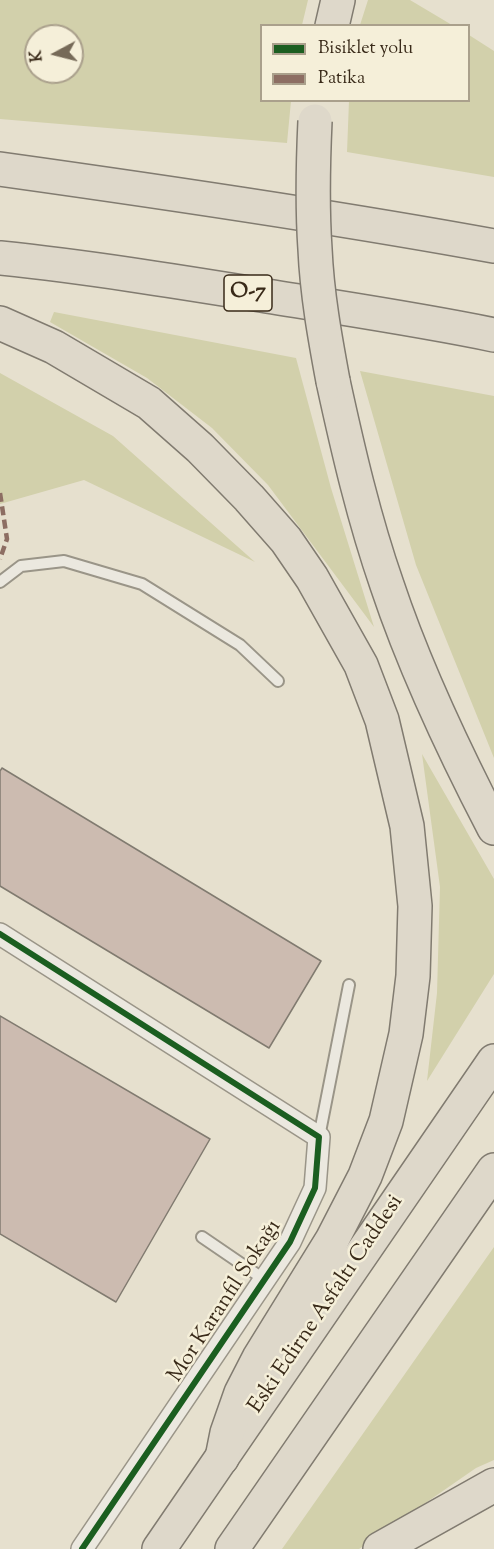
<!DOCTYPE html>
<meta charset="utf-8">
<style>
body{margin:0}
#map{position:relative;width:494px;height:1549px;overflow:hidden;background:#e6e0ce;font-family:"Sorts Mill Goudy",serif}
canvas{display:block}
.legend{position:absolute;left:260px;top:24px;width:210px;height:78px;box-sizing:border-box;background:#f5efd9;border:2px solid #aaa08c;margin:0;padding:8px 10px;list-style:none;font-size:18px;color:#392a19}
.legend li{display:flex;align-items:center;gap:12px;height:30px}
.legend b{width:30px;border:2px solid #aaa08c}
.north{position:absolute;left:24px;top:24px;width:60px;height:60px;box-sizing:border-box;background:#f5efd9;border:2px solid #aaa08c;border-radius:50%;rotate:263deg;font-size:16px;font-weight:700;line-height:24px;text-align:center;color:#392a19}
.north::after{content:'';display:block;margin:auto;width:21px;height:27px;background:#766a58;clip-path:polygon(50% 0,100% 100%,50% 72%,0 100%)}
</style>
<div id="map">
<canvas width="494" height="1549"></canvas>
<ul class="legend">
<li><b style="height:8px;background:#1b5e20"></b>Bisiklet yolu</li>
<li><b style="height:8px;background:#8d6e63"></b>Patika</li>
</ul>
<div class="north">K</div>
</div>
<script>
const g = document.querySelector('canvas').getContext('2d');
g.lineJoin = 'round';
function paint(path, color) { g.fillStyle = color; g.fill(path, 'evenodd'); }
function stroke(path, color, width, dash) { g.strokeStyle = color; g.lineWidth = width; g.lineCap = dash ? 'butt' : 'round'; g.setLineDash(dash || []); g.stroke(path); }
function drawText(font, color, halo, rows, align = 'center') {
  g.font = font + ' "Sorts Mill Goudy",serif'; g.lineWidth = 5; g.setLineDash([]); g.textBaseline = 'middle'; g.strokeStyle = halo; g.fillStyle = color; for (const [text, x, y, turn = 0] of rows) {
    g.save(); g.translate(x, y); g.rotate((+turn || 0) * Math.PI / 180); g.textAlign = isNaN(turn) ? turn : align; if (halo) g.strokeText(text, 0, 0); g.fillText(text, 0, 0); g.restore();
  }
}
paint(new Path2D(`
 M0,0H308L302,25L262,26V100L291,101L287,143L0,119ZM36,36H72V72H36Z
 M368,0H410L452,25H360Z
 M469,35L494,51V177L347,152L349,101L468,100Z
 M54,312L296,358L331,488L374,627L268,485L212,428L147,378L50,322Z
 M360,371L494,396V758L416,565Z
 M0,373L113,436L255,562L84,480L0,504Z
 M422,754L494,879V974L427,1081L437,993L440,887Z
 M494,1247V1460L476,1468L359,1549H282Z`), '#d2d0ab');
const building = new Path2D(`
 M2,768L321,961L269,1048L0,886V771Z
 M0,1016L210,1139L116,1302L0,1234Z`);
paint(building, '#ccbbb0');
stroke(building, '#817b70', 1.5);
const service = new Path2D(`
 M0,582L21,566L64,561L142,584L240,645L278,681
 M319,1137L349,985
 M202,1237L265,1280`);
const minor = new Path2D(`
 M0,934L319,1137L315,1188L290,1242L82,1549`);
const trunk = new Path2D(`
 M159,1549L494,1061
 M232,1549L494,1170`);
const motorway = new Path2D(`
 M332,26L338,0
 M0,169C165,192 330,216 494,246
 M0,258C87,267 174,281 261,295C339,308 417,319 494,335
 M0,323L54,347L149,403L200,448L249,498L286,540L312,578L361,665L382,720L407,826L415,906L413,976L406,1034L386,1121L365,1176L332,1240L259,1358L241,1393L227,1433L222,1458
 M333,381C348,450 364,519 387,585C415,669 453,749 494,828
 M380,1549L494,1485`);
stroke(service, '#9a9588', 14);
stroke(minor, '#9a9588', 24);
stroke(trunk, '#817b70', 36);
stroke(motorway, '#817b70', 36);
stroke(service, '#ebe8df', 10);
stroke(minor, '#ebe8df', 21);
stroke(trunk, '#ded8ca', 33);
stroke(motorway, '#ded8ca', 33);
const motorwayBridge = new Path2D(`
 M315,121C313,164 312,206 315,249C317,294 325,338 333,381`);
stroke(motorwayBridge, '#817b70', 36, []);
stroke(motorwayBridge, '#ded8ca', 33);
stroke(new Path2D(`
 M0,493L7,539L0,559`), '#8d6e63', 4.5, [9, 4.5]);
stroke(new Path2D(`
 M0,934L319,1137L315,1188L290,1242L82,1549`), '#1b5e20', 6);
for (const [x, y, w] of [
 [248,293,48]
]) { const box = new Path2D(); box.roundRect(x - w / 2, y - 18, w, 36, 4.5); g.fillStyle = '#f5efd9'; g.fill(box); stroke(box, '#392a19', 1.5); }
drawText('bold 21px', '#392a19', null, [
 ["O-7",248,293]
]);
drawText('22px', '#392a19', '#f5efd9', [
 ["Mor Karanfil Sokağı",226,1302,-57],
 ["Eski Edirne Asfaltı Caddesi",327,1305,-56]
]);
</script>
